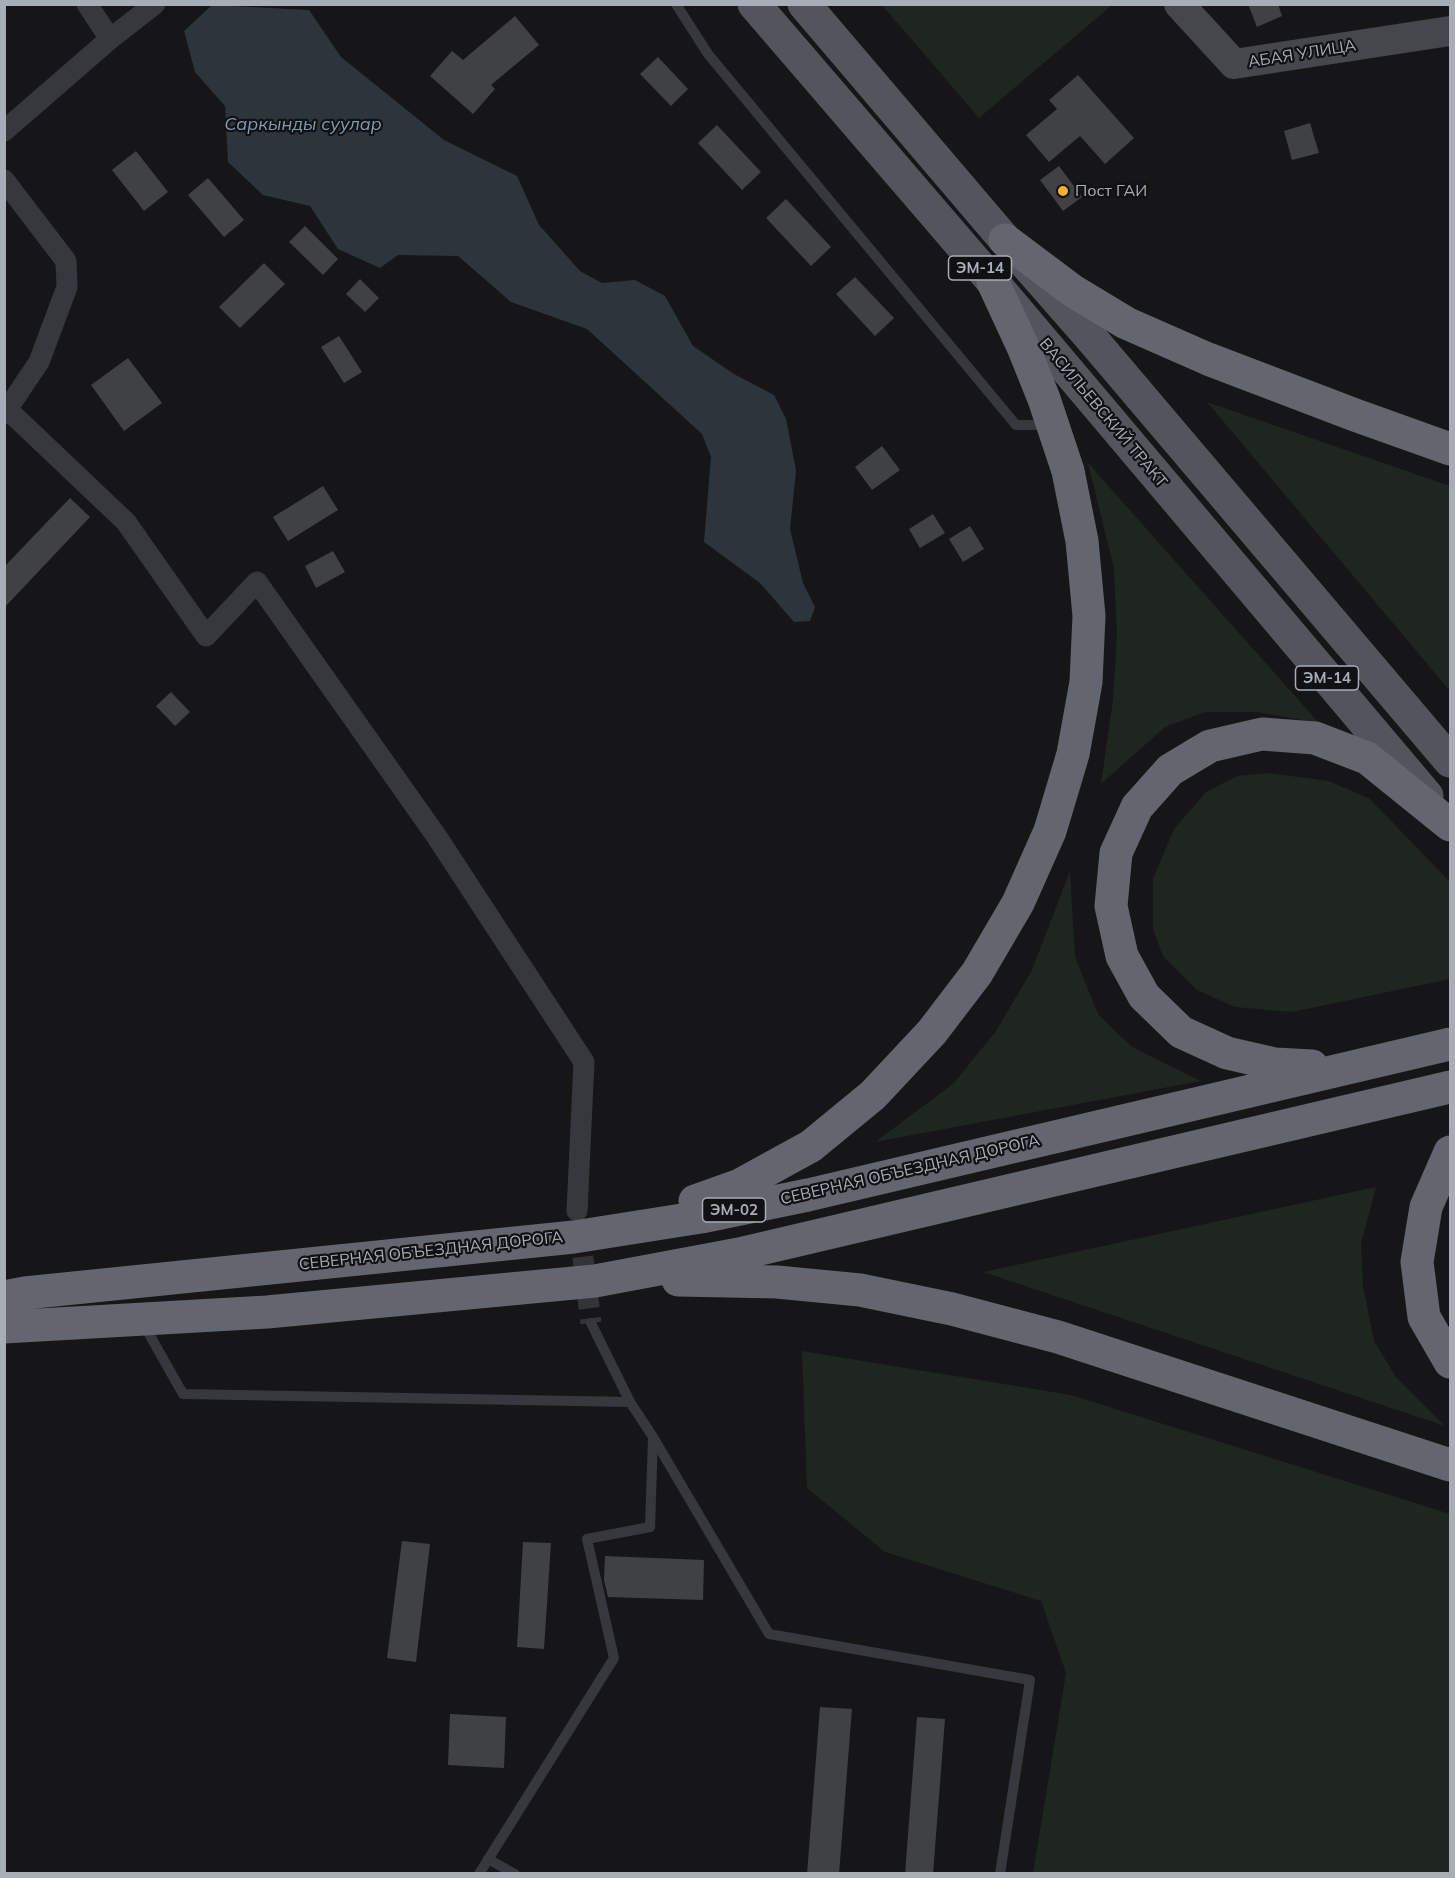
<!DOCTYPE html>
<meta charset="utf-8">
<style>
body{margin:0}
#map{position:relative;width:1455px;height:1878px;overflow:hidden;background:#161618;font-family:Mulish,sans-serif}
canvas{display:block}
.frame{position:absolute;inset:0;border:6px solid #a8adb8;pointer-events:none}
</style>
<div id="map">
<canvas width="1455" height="1878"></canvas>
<div class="frame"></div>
</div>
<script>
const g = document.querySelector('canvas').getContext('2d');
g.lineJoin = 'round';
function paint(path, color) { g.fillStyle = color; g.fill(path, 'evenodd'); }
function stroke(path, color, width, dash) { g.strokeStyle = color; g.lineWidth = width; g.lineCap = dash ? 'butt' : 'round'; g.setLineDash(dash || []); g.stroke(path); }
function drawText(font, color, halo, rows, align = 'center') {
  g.font = font + ' Mulish,sans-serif'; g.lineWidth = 4.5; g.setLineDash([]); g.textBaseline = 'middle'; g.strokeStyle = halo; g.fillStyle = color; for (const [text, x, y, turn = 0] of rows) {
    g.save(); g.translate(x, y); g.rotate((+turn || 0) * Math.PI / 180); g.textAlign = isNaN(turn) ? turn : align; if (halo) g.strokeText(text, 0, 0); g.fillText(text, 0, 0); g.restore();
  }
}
paint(new Path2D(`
 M882,5H1112L979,118Z
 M1207,402L1450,486V691Z
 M1088,463L1319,723L1257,712H1205L1165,727L1101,784L1113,700L1117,635L1114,569Z
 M1268,773L1329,781L1370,799L1450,882V979L1292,1012L1235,1007L1197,990L1163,956L1153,929V879L1174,829L1206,792L1237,776Z
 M1070,871L1075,957L1098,1014L1132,1047L1201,1081L875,1142L953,1084L996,1031L1032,970Z
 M1376,1187L1361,1244L1363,1286L1374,1341L1396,1377L1445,1426L983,1272Z
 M802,1351L1071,1395L1450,1514V1873H1033L1066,1673L1041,1601L885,1552L807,1488Z`), '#1e261f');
paint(new Path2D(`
 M212,5L309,10L341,57L444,140L517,176L539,225L580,271L602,283L635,280L665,296L693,346L734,374L774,395L786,419L796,470L790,529L803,583L815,607L810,621L794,622L760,583L704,542L711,457L702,434L587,329L511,302L458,256L398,255L380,268L338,249L310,206L263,195L228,162L225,106L195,72L184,31Z`), '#2c353c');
paint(new Path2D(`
 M1248,4H1278L1282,16L1257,27Z
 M515,16L539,45L491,85L495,89L473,114L430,76L452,51L463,60Z
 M658,57L688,89L671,106L640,74Z
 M1078,75L1134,138L1105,164L1080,136L1049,162L1026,135L1057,109L1049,100Z
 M1310,123L1319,153L1292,160L1284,131Z
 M717,125L761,172L742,190L698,143Z
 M136,151L168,192L144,211L112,170Z
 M1059,166L1082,197L1063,211L1040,180Z
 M208,178L244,220L224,237L188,195Z
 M786,199L831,247L811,266L766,218Z
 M305,226L338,259L323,275L289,242Z
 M264,263L285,284L240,328L219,307Z
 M855,277L894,318L875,336L836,294Z
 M360,279L379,298L365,312L346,294Z
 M339,336L362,372L344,383L321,347Z
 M128,358L162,403L124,431L91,385Z
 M882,446L900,470L872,490L855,467Z
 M323,486L338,510L288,541L273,517Z
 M70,498L90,517L4,608V567Z
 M933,514L945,533L920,548L909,529Z
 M970,526L984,549L963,562L949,539Z
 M333,551L345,572L316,588L305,566Z
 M171,692L190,712L175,726L156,706Z
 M402,1541L430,1544L416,1662L387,1658Z
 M523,1542L551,1543L544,1649L517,1647Z
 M605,1556L704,1560L703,1600L608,1597L604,1580Z
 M820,1707L852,1709L839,1874H807Z
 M450,1714L506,1717L504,1768L448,1765Z
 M917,1717L945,1719L933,1874H905Z`), '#404145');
stroke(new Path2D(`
 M579,1226L591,1323`), '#333438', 21, [21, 10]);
stroke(new Path2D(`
 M676,4L708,54L1016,425H1048
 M591,1323L630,1402
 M144,1325L183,1394L630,1402L653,1437L769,1634L1030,1680L1000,1874
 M488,1859L515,1874
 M479,1874L614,1658L587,1539L650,1527L653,1437`), '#37383d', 10);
stroke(new Path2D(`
 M87,4L110,39
 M4,131L110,39L155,4
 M4,180L66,261L67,287L39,362L4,414
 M8,410L126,522L206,636L257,582L437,837L584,1062L577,1211`), '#37383d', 21);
stroke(new Path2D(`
 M1179,4L1234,64L1450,31`), '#45474d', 30);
stroke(new Path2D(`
 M754,4L993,282L1427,796
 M804,4L1005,240L1091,338L1450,761`), '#53555c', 33);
stroke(new Path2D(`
 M1005,240L1073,291L1126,323L1208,359L1355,415L1450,449
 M1312,1066L1275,1064L1227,1053L1181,1032L1144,996L1122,956L1111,906L1116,853L1137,807L1170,770L1210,746L1262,734L1315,738L1367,758L1450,825
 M1450,1152L1426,1207L1417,1262L1424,1317L1450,1362
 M695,1201L740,1185L811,1146L873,1095L932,1032L977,973L1018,903L1050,831L1073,754L1086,682L1089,616L1082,541L1068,471L1044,399L1024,349L993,282
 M678,1280L777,1282L860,1290L952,1309L1058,1337L1450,1465
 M4,1297L25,1293L574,1237L701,1217L808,1195L1450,1044
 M4,1327L267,1312L595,1281L739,1254L1450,1087`), '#63666e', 33);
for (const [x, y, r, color] of [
 [1063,191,6,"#f2b134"]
]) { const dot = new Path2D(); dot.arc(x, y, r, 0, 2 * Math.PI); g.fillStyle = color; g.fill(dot); stroke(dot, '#111113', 2); }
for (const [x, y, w] of [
 [980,268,63],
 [1327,678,63],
 [734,1210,63]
]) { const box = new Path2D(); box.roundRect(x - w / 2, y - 12, w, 24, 4.5); g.fillStyle = '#111113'; g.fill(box); stroke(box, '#a8adb8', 1.5); }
drawText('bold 15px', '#a8adb8', null, [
 ["ЭМ-14",980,268],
 ["ЭМ-14",1327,678],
 ["ЭМ-02",734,1210]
]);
drawText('16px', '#a8adb8', '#111113', [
 ["АБАЯ УЛИЦА",1302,54,-9],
 ["ВАСИЛЬЕВСКИЙ ТРАКТ",1103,413,50],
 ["СЕВЕРНАЯ ОБЪЕЗДНАЯ ДОРОГА",910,1170,-13],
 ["СЕВЕРНАЯ ОБЪЕЗДНАЯ ДОРОГА",431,1251,-6]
]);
drawText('16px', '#a8adb8', '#111113', [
 ["Пост ГАИ",1075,191]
], 'left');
drawText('italic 18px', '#7f9bb3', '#111113', [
 ["Саркынды суулар",303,125]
]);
</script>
